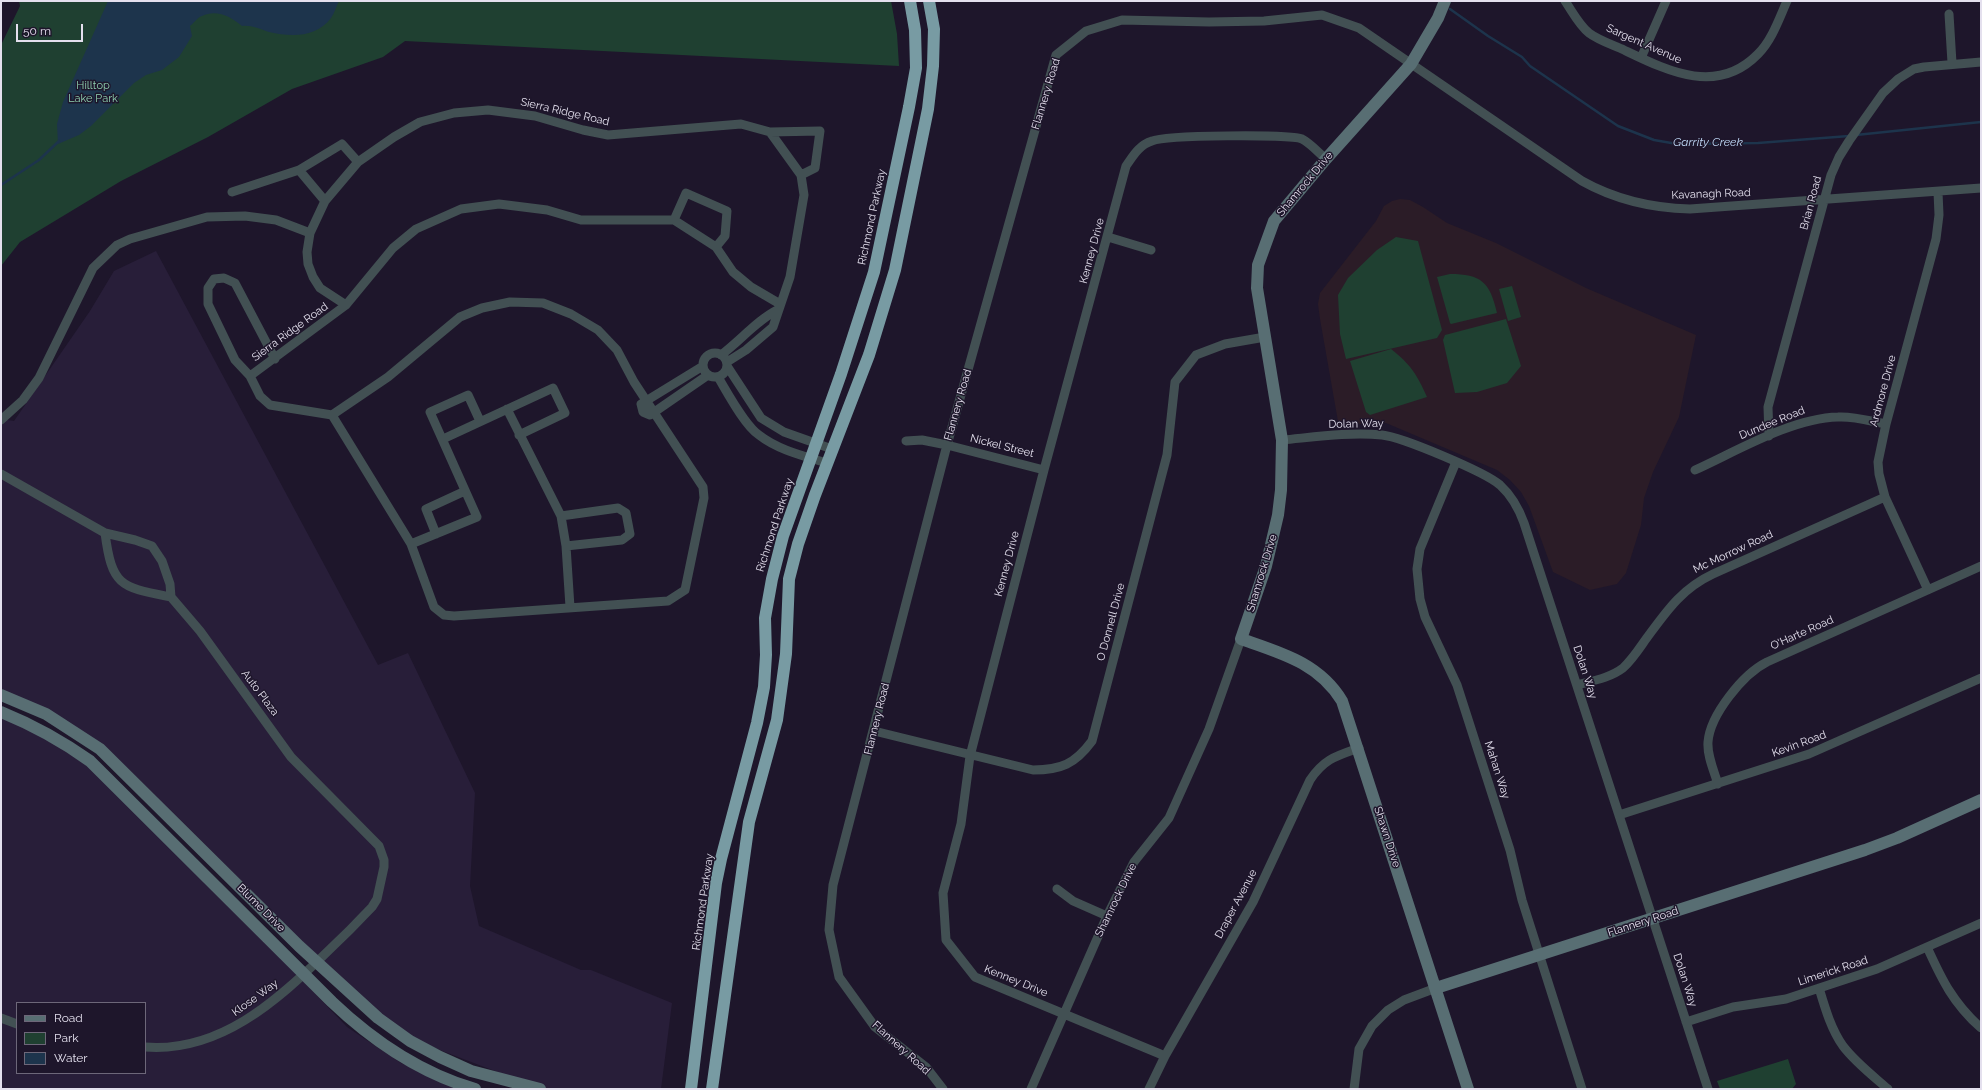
<!DOCTYPE html>
<style>
body{margin:0}
#map{position:relative;width:1982px;height:1090px;overflow:hidden;background:#1e162b;font-family:Raleway,sans-serif}
canvas{display:block}
.frame{position:absolute;inset:0;border:2px solid #e4e0ee;pointer-events:none}
.legend{position:absolute;left:16px;top:1002px;width:130px;height:72px;box-sizing:border-box;background:#1e162b;border:1px solid #6d6779;margin:0;padding:5px 7px;list-style:none;font-size:12px;color:#e4e0ee}
.legend li{display:flex;align-items:center;gap:8px;height:20px}
.legend b{width:20px;border:1px solid #6d6779}
.scale{position:absolute;left:16px;top:24px;width:67px;height:18px;box-sizing:border-box;border:2px solid #e4e0ee;border-top:0;padding-left:5px;font-size:12px;line-height:14px;white-space:nowrap;color:#e4e0ee;-webkit-text-stroke:3px #1e162b;paint-order:stroke}
</style>
<div id="map">
<canvas width="1982" height="1090"></canvas>
<div class="frame"></div>
<ul class="legend">
<li><b style="height:5px;background:#586e73"></b>Road</li>
<li><b style="height:11px;background:#1f4031"></b>Park</li>
<li><b style="height:11px;background:#1d344c"></b>Water</li>
</ul>
<div class="scale">50 m</div>
</div>
<script>
const g = document.querySelector('canvas').getContext('2d');
g.lineJoin = 'round';
function paint(path, color) { g.fillStyle = color; g.fill(path, 'evenodd'); }
function stroke(path, color, width, dash) { g.strokeStyle = color; g.lineWidth = width; g.lineCap = dash ? 'butt' : 'round'; g.setLineDash(dash || []); g.stroke(path); }
function drawText(font, color, halo, rows, align = 'center') {
  g.font = font + ' Raleway,sans-serif'; g.lineWidth = 3; g.setLineDash([]); g.textBaseline = 'middle'; g.strokeStyle = halo; g.fillStyle = color; for (const [text, x, y, turn = 0] of rows) {
    g.save(); g.translate(x, y); g.rotate((+turn || 0) * Math.PI / 180); g.textAlign = isNaN(turn) ? turn : align; if (halo) g.strokeText(text, 0, 0); g.fillText(text, 0, 0); g.restore();
  }
}
paint(new Path2D(`
 M156,251L378,665L408,653L475,793L470,886L479,926L581,970H591L672,1003L661,1089H550L529,1084L424,1044L393,1025L317,958L113,755L1,694V419L14,421L90,311L114,271Z
 M1,716L83,759L239,914L347,1027L401,1063L460,1089H1ZM17,1003H145V1073H17Z`), '#281e39');
paint(new Path2D(`
 M1400,199L1410,200L1423,207L1447,223L1496,243L1586,288L1696,335L1679,417L1653,472L1644,498L1641,525L1626,573L1617,584L1590,590L1553,572L1529,506L1521,492L1510,480L1497,470L1386,423L1355,424L1339,427L1320,319L1318,304L1320,293L1376,221L1384,206L1392,201Z`), '#2b1c27');
paint(new Path2D(`
 M19,1H891L897,34L899,66L405,41L383,57L292,89L208,137L121,181L20,242L1,266V45L20,6Z
 M1396,237L1418,241L1442,330L1437,338L1346,359L1340,334L1338,295L1348,278L1377,250Z
 M1450,274C1481,274 1490,282 1497,313L1451,324L1450,323L1437,277Z
 M1512,286L1521,317L1508,321L1499,289Z
 M1506,319L1521,366L1507,383L1477,392L1455,393L1443,340L1445,335Z
 M1391,349C1410,364 1417,374 1427,397L1370,415L1366,412L1350,361Z
 M1788,1059L1796,1084L1792,1089H1720L1717,1081Z`), '#1f4031');
paint(new Path2D(`
 M108,1H339C336,7 335,12 331,18C316,38 291,37 269,32C260,29 251,25 242,26C231,17 217,9 202,16C198,17 194,23 190,26L192,36L179,57L162,70L146,75L134,83L91,126L79,135L58,144L57,124L63,102Z`), '#1d344c');
stroke(new Path2D(`
 M1450,9L1488,36L1522,57L1530,66L1618,126L1654,140L1677,144L1758,143L1849,136
 M1856,135L1981,122
 M1,185L39,160L59,141`), '#1d344c', 2.5);
stroke(new Path2D(`
 M1565,1C1572,11 1579,25 1589,33C1598,40 1613,45 1624,50C1668,71 1717,96 1758,54C1772,40 1779,19 1787,1
 M1949,14L1952,63
 M1641,58L1666,1
 M770,132L820,131L815,168L801,175
 M299,170L325,201
 M232,192L299,170L342,144L358,162
 M674,220L686,193L727,211L725,236L716,247
 M1108,237L1151,250
 M510,302L543,303L571,314L598,330L617,350L634,382L703,487L704,498L685,590L668,601L454,616L444,615L434,607L411,544L332,415L388,377L460,317L482,308Z
 M346,305L320,288L313,277L308,264L307,252L310,233L325,201L358,162L394,137L420,122L454,113L488,110L535,116L583,130L608,135L741,124L770,132L801,175L804,195L790,277L773,327L746,350L727,362
 M703 365a12 12 0 1 1 24 0a12 12 0 1 1-24 0Z
 M721,355C741,340 757,320 779,309
 M275,359L235,283L224,278L214,279L208,288V304L235,360L250,376L260,396L270,405L332,415
 M703,366L641,404L643,412L650,415L708,375
 M727,366L761,418L784,432L832,449
 M250,376L346,305L393,248L416,229L461,209L499,204L547,210L581,220H674L716,247L733,272L751,287L780,304
 M718,377C727,392 745,426 759,435C778,450 804,456 827,463
 M507,409L561,516L566,546L570,607
 M1,420L23,400L39,378L93,268L117,245L130,239L207,217L245,216L276,220L310,233
 M1769,436L1768,407L1831,175L1839,157L1849,141L1883,93L1898,79L1914,69L1924,67L1981,62
 M443,439L553,388L565,413L519,435
 M1282,440C1315,437 1349,432 1382,435C1402,437 1485,472 1500,485C1512,496 1519,509 1524,523L1708,1089
 M906,441L922,440L947,445L1044,470
 M1456,462L1420,549L1417,569L1420,599L1425,617L1457,685L1510,850L1522,900L1582,1089
 M1695,470C1737,451 1792,418 1838,417C1854,416 1870,421 1886,424
 M1,474L105,533L135,540L152,546L162,561L170,584L171,597L200,631L291,757L379,846L384,860V867L377,899L372,907C357,923 342,938 326,953C277,1001 219,1053 145,1047
 M561,516L618,508L626,513L630,534L622,540L566,546
 M105,533C112,587 121,587 171,597
 M436,534L426,509L465,491
 M411,544L477,517L430,412L468,395L480,421
 M1928,590L1885,497L1879,474L1878,462L1886,424L1936,239L1939,215L1938,192
 M1577,685C1592,681 1610,678 1623,668C1632,660 1639,649 1646,639C1666,612 1681,589 1713,574L1885,497
 M874,731L1033,770C1061,770 1075,764 1092,741L1167,455L1175,382L1196,355L1225,344L1265,337
 M1718,784C1714,771 1707,756 1708,742C1710,715 1743,674 1767,662L1981,566
 M1619,815L1809,754L1981,678
 M1057,889L1073,901L1107,916
 M1927,947C1942,980 1953,1003 1981,1028
 M1819,988C1825,1008 1831,1029 1843,1046C1855,1062 1872,1075 1888,1089
 M1,1018L17,1024
 M1686,1022L1733,1007L1786,999L1877,969L1981,923
 M1165,1056L975,977L946,940L943,893L961,824L970,756L1044,470L1126,166C1133,156 1139,145 1152,141C1165,135 1290,134 1302,139C1310,143 1319,153 1326,159
 M943,1089L926,1067L875,1027L839,977L829,930L833,885L947,445L1056,55L1086,31L1122,20L1209,22L1264,21L1322,15L1359,28L1582,181C1616,200 1651,208 1690,209L1981,188
 M1031,1089L1107,916L1134,862L1169,818L1209,729L1241,639
 M1149,1089L1165,1056L1253,902L1310,780C1324,759 1336,756 1359,748
 M1354,1089L1359,1049L1372,1026L1388,1010L1404,1000L1436,988`), '#425053', 9);
stroke(new Path2D(`
 M1445,1L1438,18L1411,64L1326,159L1274,221L1258,265L1257,288L1282,440L1281,490L1278,515L1266,566L1241,639C1281,653 1319,663 1342,701L1468,1089
 M1,695L46,714L100,749L299,946L378,1018L410,1041L440,1057L471,1071L540,1089
 M1,712C33,725 62,741 90,761L332,1002C373,1041 420,1073 475,1089
 M1436,988L1865,850L1897,838L1981,800`), '#586e73', 12);
stroke(new Path2D(`
 M691,1089L716,883L721,859L757,723L764,687L766,655L765,618L772,579L783,536L841,374L874,272L909,107L916,68L915,30L910,1
 M712,1089L749,822L777,720L786,654L789,579L798,544L815,495L869,355L895,270L928,109L933,66L934,29L929,1`), '#789ba3', 12);
drawText('11px', '#e4e0ee', '#1e162b', [
 ["Sargent Avenue",1644,44,24],
 ["Flannery Road",1046,94,-73],
 ["Sierra Ridge Road",565,112,13],
 ["Shamrock Drive",1305,184,-50],
 ["Kavanagh Road",1711,194,-2],
 ["Brian Road",1811,203,-75],
 ["Richmond Parkway",872,217,-78],
 ["Kenney Drive",1092,251,-75],
 ["Sierra Ridge Road",290,332,-36],
 ["Ardmore Drive",1883,391,-75],
 ["Flannery Road",958,405,-74],
 ["Dundee Road",1772,423,-22],
 ["Dolan Way",1356,424,-1],
 ["Nickel Street",1002,446,14],
 ["Richmond Parkway",775,525,-72],
 ["Mc Morrow Road",1733,552,-25],
 ["Kenney Drive",1007,564,-75],
 ["Shamrock Drive",1262,573,-73],
 ["O Donnell Drive",1111,622,-75],
 ["O'Harte Road",1802,633,-24],
 ["Dolan Way",1585,672,72],
 ["Auto Plaza",260,693,53],
 ["Flannery Road",877,719,-76],
 ["Kevin Road",1799,744,-20],
 ["Mahan Way",1497,770,72],
 ["Shawn Drive",1387,837,72],
 ["Shamrock Drive",1116,900,-64],
 ["Richmond Parkway",703,902,-82],
 ["Draper Avenue",1236,904,-62],
 ["Blume Drive",261,908,45],
 ["Flannery Road",1643,922,-18],
 ["Limerick Road",1833,971,-18],
 ["Dolan Way",1685,980,72],
 ["Kenney Drive",1016,981,22],
 ["Klose Way",255,998,-36],
 ["Flannery Road",901,1048,42]
]);
drawText('11px', '#8fd2b1', '#1e162b', [
 ["Hilltop",93,86],
 ["Lake Park",93,99]
]);
drawText('italic 12px', '#bed7f5', '#1e162b', [
 ["Garrity Creek",1708,142]
]);
</script>
